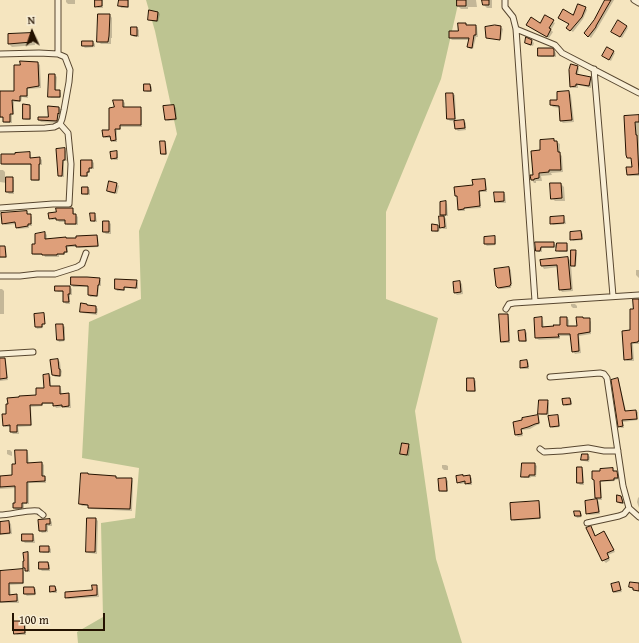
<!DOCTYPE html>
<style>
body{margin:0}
#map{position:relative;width:639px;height:643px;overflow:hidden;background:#f5e5bf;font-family:"Gentium Book Plus",serif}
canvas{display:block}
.north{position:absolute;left:12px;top:12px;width:40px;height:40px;-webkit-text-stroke:3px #f8eed5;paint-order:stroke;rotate:357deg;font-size:11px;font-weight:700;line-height:16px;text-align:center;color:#241200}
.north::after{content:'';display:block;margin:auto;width:14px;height:18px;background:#241200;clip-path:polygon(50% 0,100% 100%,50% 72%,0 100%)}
.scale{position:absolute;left:12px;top:613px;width:93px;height:18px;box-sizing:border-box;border:2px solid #241200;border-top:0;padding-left:5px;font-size:12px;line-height:14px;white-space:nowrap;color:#241200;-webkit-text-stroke:3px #f8eed5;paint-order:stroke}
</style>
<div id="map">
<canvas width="639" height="643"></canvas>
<div class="north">N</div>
<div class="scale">100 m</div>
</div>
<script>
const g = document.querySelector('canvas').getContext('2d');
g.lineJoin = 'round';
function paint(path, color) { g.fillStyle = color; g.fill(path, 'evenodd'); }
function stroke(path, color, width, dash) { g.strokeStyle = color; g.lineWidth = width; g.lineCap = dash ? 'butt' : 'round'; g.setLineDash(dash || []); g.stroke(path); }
paint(new Path2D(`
 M146,0H459L441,79L386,212V299L438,318L415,411L436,559L462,643H78L77,632L103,617L101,523L135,518L139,468L82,458L89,322L141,299L139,231L177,134L155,31Z`), '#bdc491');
paint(new Path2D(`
 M66,0H75V4H68L66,2Z
 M96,0H103V8H98L96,6Z
 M120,0H129V8H121L120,6Z
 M458,0H476L477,7H468V9H461L458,6Z
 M484,0H492V8H487L484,5Z
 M606,0H614L597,29L591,38L587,35L594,21Z
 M579,5L586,8L587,10L583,19L573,32L567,28Z
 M158,12L160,14L158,22L151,21L149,19Z
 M110,15L112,18V38H111V44H101L98,41Z
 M545,16L555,23L551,30L553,32L549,38L527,25L540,24Z
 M466,24L468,26H475L477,27L478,37H476L473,49H470L468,47L470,40H452L450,38V32H459Z
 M501,27L503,29L501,39L487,37Z
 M627,27L628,28L622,38L614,33Z
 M137,28L139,30V37H134L132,35Z
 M31,34L34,37L35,45L12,47L9,44V35Z
 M532,41L534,43L533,46L528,45L526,43Z
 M93,42L95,44V47L85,48L83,46Z
 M552,49L556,53V57H541L539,56Z
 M613,52L615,53L611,61L603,56Z
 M38,63L40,65L41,88L28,89V98L22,97L21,102H14V115H12V123H5L4,122V118H0V92H15Z
 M577,67L579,68L578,75L590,78L592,79L591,88L578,85V88H573L571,86Z
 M55,75L57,77L56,91H59L61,93V98H51L49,96Z
 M150,85L152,87V92H147L145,90Z
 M569,92L571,95L574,122L563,123L561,121L560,108L553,107L551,105L558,102Z
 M447,94H453L455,95L456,121H464L466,123V130L458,131L456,129L455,121H450L448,119Z
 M123,101L125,103V108H140L142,110V127H121V130H117V142H113L111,138H105L104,136L110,131L115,108Z
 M30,106L31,107V120H26L24,119Z
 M174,106L176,108L177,120L168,121L166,120Z
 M59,108L61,109L60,115H59L58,123L41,122L39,120L49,118Z
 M639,116V176H630L628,175L633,168L632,159H629L636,158L626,117Z
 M554,140L560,144V154L562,156L563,172L551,173L552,175L541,176L542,181H536V183H534L532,180L531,176H534L541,151Z
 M165,142L166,143L167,155H163L162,154Z
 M64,149L66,151L67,161H64V177H61L59,175Z
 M116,152L118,154V160H114L112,158Z
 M29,153L31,155V159L40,158L42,160V165H40V181H34L32,180V165H4L2,164Z
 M92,161L94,163V169H90V173H88V177H84L82,176Z
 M0,170H3L5,172V178H12L14,180V194H9L7,192V183L0,182Z
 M484,180L486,182L487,192H480L481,208L465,209V211H460L459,210L458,197L456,196Z
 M117,184L119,186L117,194L110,193L108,191Z
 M561,184L564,187L565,201H555L552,198Z
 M88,188L90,190V195H85L83,193Z
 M503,193L505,194L506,203H498L496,201Z
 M445,202L447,204L448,216H444L446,219L447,229H443L441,227L443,217L441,215Z
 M72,209L74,211V215H76L78,217V225H67L66,223V222H59L57,219L52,220L50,218Z
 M27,212L28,215H30L32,217V226H29V228L18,229L17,227L16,224L5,225L3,223Z
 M95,214L96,216L97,222H93L92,220Z
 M564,217L565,219L566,224L553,225L551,223Z
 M109,222L111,224V234H106L104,232Z
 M438,226L440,227L439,232H435L433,230Z
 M581,232L583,234V240L573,241L571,239Z
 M45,233L47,235V240L67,239L97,236L98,238L99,247L79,248L77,247H68V253H65V255H59V257H45L44,255H34L33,253L36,245Z
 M494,237L496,239V245L487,246L485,244Z
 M536,243H554L558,247L566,244L568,245V252H559L557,250L558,248H542V252H538L536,250Z
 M0,247H5L6,248L7,258H0Z
 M575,251L577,253L576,267H574L571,264L573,291L562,292L560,289L558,267L544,269L542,266L568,258L572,262Z
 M509,268L511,270L512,286H511V288L500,289L497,286Z
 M636,270H639V284V278L636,275Z
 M99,279L101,280V286H99L98,297H90L89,295V287H73L72,285Z
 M116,280L136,281L138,283V289L125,288V291H117L116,289Z
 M460,282L462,284L463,294L457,295L455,293Z
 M70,287L72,289V295H70V304H66L64,302V292H58L56,290Z
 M0,289H2L4,291V314H0Z
 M639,300V344H633L634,361H627L625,359Z
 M82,304L96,307L98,309L97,315L83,313L81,311Z
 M571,304H575L577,306V308H573L571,306Z
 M44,314L43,328L37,329L36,327L35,315Z
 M507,315L509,317L510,343H503L502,341Z
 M541,318L543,321L544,328L561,326L567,318L569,320V327H578L577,318H583L585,319H589L591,322V334L579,336L581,353L575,354L573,351L572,336H560V339L539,340L536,338Z
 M63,325L65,327V341L59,342L58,340Z
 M525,331L527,333V342H522L520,341Z
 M0,358L5,359L6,361L8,380L0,381Z
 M58,360L60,362L61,370L62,371L61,377H55L53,375Z
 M527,361L529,363V369H523L521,368Z
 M49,375L51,377V387H60L61,389L62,394H69L70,396L71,408H64L63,407L56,408L54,404H43V406L31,407L32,426L18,427L19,434H13L11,432V427H5L4,425L7,415L37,396L45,389Z
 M474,379L476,381V392H470L468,390Z
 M617,379L619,381L626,411H636L638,412V420L623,422L624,428H621L619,426Z
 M570,399L572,401V405L566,406L564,404Z
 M547,401L549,403V415H541L539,413Z
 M538,416L539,418L540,424L537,425L530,429L522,430L523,436L518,437L516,435L514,423Z
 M557,416L559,418L560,427L552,428L551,426Z
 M408,445L410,447L409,456L403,455L401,454Z
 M7,450H10L12,452V456L9,455L7,454Z
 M27,451L28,453L29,464L42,463L44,465V476L46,478V483H29V504H24V509L16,510L14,508L16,504V488L0,489V477L13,476L16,465Z
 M588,455L590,457L589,462L584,461L582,460Z
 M535,464L537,466L536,477H531L530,478H524L522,476Z
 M442,465H446L448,466V470H444L442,468Z
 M581,468L583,470L584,485H580L578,483Z
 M613,469L618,474L619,479L615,480V481L601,482L602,500H598L596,498L595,480Z
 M115,477L117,479H132L133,481L132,511L91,509L89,508V506H82L80,504Z
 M464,477H470L472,478V485H468L466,483L460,484L458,482Z
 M446,479L448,481V492H442L440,491Z
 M621,497L623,499L624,504H620L618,502Z
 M639,497V508L637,502L638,498Z
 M597,500L599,502L600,514L589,515L587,513Z
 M538,502L540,504L541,519L514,521L512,519Z
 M580,512L582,514V517L577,518L576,516Z
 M96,519L98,521L97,554L89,553L87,552Z
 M39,520H50L52,522V526H48V532L42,533L40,531Z
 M9,522L11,524L12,534L0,535V523Z
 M591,527L593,530L596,536L604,532L606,534L615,552L608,555L610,560L606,563L603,560Z
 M23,535H33L34,536L35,543H25L23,541Z
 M49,547L51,549V553H43L41,551Z
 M28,553L29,555L30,572H28L24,568Z
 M48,563L50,565V571H42L40,569Z
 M22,570L24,572V584L10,585L11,596L16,595L18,597L19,603H1L0,602V572Z
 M618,584L620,585L622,592L615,593L613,592Z
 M96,586L98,588L99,597L68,599L66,597L93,591Z
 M55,587L57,589V593H53L51,591Z
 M25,588H34L36,589V595L27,596L25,594Z
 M24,622L26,624V635H17L15,633Z`), '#0003');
const building = new Path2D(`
 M95,0H102V6L95,7Z
 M119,0H128V7L118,6Z
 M457,0H466V6H457Z
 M482,0H489V5H483Z
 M605,0H611L596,26V27L588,37L584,33L594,20Z
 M578,4L586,7L582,17L570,31L566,28L569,24L558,18L563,9L573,15Z
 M149,10L158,12L157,21L148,20Z
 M98,14H110L109,36L108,42H97Z
 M545,15L554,20L549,28L551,29L547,37L526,25L531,17L540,23Z
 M618,20L627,26L620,37L611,32Z
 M458,23H466V25H476V35H474L472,48L467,47L469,38H449V31H458Z
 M495,25L501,26L500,40L486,38L485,27Z
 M131,27H137V36L131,35Z
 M31,33L32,42L8,44V34Z
 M526,37L532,40L531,45L525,43Z
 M82,41H93V46H82Z
 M607,47L614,51L609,60L602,56Z
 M538,48H553L554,50V56H538Z
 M20,61L38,62L39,86L27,88V96H20V101L12,100L13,114H10V122H3V117H0V91H14V65H20Z
 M571,64L578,66L576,74L591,77L589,86L576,84V86L570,87L569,70Z
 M49,74H55V90H60V97H48Z
 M144,84H150L151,91H144Z
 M569,91L572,120L560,121L559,106L550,105V100H557V92Z
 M446,93H453L455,119H447Z
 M113,100H123V107H141V125H120V129H115L116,140L111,141L110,136L103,137L102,130H109V108L114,107Z
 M23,104L30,105V119H23Z
 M174,105L176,119L165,120L163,106Z
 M48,106L59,107V114L58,113L57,121L38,120V117H48Z
 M639,115V122H635L636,135H637L639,174L627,175L626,167H632L631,158H627L626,155L624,116Z
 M464,120L465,128L455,129L454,121Z
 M554,139V141H557L558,152H560L561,170H549V172L539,173V178L534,179V180H531L530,175H533L531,151L540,150V140Z
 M160,141H165L166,154H161Z
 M65,148V160H63L62,176H58L56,149Z
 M117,151V158L111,159L110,152Z
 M30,152V158L40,157V164H39V180H31V164H1V154H15V153Z
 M81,160H92V168H89V172H87V176H81Z
 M6,177H13V192H6Z
 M485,179L486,190L479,191L480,206L464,208V209L458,210L457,196H455L454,187L473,185L472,180Z
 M109,181L117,183L115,193L107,191Z
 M550,183H561L562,198L551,199Z
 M82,187H88V194H82Z
 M494,192H504V201L495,202Z
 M446,201V215H440V202Z
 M56,208H73V214H76V224H65V220H56V218L49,219L48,213L56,212Z
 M27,211V214H31V224H28V226L16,228L15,222L2,224L1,213Z
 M90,213H95V221H91Z
 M439,216H444L445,227L440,228Z
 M564,216V223L550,224V217Z
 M103,221H109V232H103Z
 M432,224L438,225V231H432Z
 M581,231L582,239L570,240V232Z
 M45,232V239L66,237V238H76V236L97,235L98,246L76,247V245L66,246L67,252H64V254H57V255H42V254H32V244H35V234Z
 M495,236V244H484V237Z
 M535,242H554V247H541L540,251H536Z
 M557,243H567V251H556Z
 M0,246H5L6,257H0Z
 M571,250H576L575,266H571Z
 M568,257L571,289L559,290L557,265L541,266L540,260Z
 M509,267L511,284L510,285V286L498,288L496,286L494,269Z
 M71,277H87L100,278L99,285H98L97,296L88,295V286L71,285Z
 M115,279L137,280L136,288L124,287V290L115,289Z
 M460,281L461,292L454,293L453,282Z
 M55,286H70V294H68L69,302H63V291H55Z
 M633,299H639V341H638V342L631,343L632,359L624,360L622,331L630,330V309H633Z
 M81,303L87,304V305L96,306V313L80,312Z
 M44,313L45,324H42V327H35L34,314Z
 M499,314H508L509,341L501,342Z
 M542,317V327L554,326L553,325H560V317H567V326H577L576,317H583V318H590V332L578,334L579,351L572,352L570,334H558L559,337L535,338L534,318Z
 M56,324H63L64,340H57Z
 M525,330L526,341H519L518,331Z
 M0,358H5L7,378L0,379Z
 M58,359L59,369H60V376L52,375L50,360Z
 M527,360L528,367L520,368V361Z
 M49,374L50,386H60V394L69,393V406L62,407V405L53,406V403H42V405H30L31,425H17V432H10V425L3,426L2,414H6V404H8L7,398L19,397V396L36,395V388H44L43,375Z
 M467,378H474L475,391H467Z
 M618,378L625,411L636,410L637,419L622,420L623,426L618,427L611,380Z
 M568,398H570L571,404L563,405L562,399Z
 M539,400H548L547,414H538Z
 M538,415L539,423L535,424L528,427L521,429L522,434L515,435L513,422L522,420V418Z
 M558,415L559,426L550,427L548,416Z
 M402,443L409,444L407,455L400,454Z
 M15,450H27V463L42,462V476H45V481L27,482V503H22V508H13V503H15V486L0,487V476L12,475V464H15Z
 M582,454H588V460H581Z
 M522,463H535V475H529V477H521Z
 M577,467H582L583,483H577Z
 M613,468V471H617L618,478H614V480L600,481L601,498H595L594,480L592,479V471H600V469Z
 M81,473H88V474L116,476V478H132L130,509L88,508V505L79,504Z
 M463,475V476L470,475L471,483L465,484V481L457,483L456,476Z
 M446,478L447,491H439L438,479Z
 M617,495L621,496L623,503L617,502Z
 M597,499L599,512L586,514L585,501Z
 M539,501L540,518L511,520L510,503Z
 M574,511H580L581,516H575Z
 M87,518H96L95,552H86Z
 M50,519V524H46V531H39L38,520Z
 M9,521L10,533L0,534V522Z
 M591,526L595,536L604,531L614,550L607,553L609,558L602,561L586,528Z
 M22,534H33V541H22Z
 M40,546H49V552H40Z
 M28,552V571H25V568H23V561H24L23,553Z
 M39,562H48L49,569H39Z
 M23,569V583H9V595L17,594V601L0,602V571Z
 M619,582L621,590L613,592L611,584Z
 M630,582L639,583V591L633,590V588L629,587Z
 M92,585H97V595L65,598V592L92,590Z
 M50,586H55L56,591L50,592Z
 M24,587H34L35,594H24Z
 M13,621H24L25,633L14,634Z`);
paint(building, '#de9f7a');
stroke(building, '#241200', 1);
const street = new Path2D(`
 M58,0V54
 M505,0V7L513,17L516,29L535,301
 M634,0L639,3
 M516,29L555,45L562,53L639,93
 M0,54L39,53L58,54L65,57L70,70L69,82L64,110L62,119L60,124L54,127L45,128L0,129
 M594,69L613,296
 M0,208L53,204H69L71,164L68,133L60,124
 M0,276H20L37,274H55L77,267L82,264L86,253
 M506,309L509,304L514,303L639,295
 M0,354L33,352
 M550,377L600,373L604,374L607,378L623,486L629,508L639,517
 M540,449L544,452L562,451L588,448L604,451H618
 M0,515C10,515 30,509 38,511C39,512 42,514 43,515
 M587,523L619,516L624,514L629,508`);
stroke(street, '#584730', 7);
stroke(street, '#f8eed5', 5);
</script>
